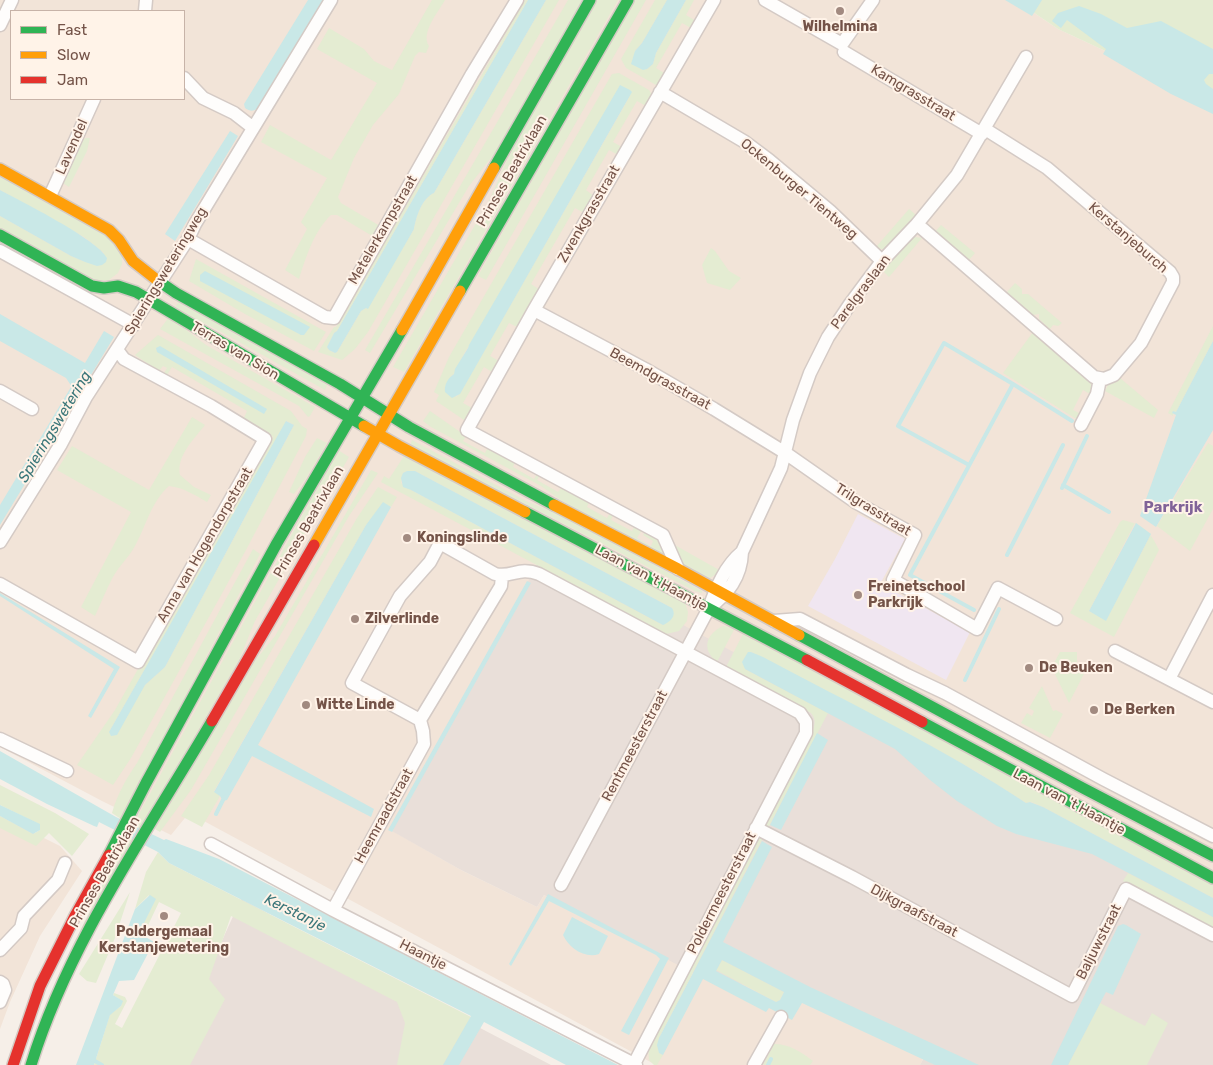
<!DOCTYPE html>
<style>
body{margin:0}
#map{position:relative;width:1213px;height:1065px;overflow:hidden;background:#f6efe8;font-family:Rubik,sans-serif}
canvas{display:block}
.legend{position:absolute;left:10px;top:10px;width:175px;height:90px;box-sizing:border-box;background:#fff3e8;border:1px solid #c7b3a8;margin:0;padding:6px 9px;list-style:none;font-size:15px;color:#745348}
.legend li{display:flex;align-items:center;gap:10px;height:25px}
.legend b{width:25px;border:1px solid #c7b3a8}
</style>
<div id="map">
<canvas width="1213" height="1065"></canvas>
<ul class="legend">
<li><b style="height:6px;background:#30b455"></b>Fast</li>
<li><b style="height:6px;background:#ff9f0a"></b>Slow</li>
<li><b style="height:6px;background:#e5322d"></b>Jam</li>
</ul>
</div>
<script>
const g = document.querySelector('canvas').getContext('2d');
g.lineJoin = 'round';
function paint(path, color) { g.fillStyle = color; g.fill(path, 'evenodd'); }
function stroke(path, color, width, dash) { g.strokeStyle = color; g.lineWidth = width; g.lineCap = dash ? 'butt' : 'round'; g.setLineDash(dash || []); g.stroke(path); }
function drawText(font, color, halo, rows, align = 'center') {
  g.font = font + ' Rubik,sans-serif'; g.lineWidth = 4; g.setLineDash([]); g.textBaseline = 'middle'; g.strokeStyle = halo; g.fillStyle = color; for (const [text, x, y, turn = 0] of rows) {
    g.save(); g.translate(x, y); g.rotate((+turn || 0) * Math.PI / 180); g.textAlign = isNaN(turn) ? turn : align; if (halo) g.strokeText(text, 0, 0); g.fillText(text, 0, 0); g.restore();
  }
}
paint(new Path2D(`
 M0,0H1015L1058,29L1213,101V909L391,830L461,870L537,907L544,895L699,975L717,943L928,1049L920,1065H656L189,813L171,835L102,801L0,747ZM11,11H184V99H11Z
 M0,816L60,846L82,871L40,936L10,1002L0,1029Z`), '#f2e4d8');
paint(new Path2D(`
 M545,551L1213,909V1065H920L928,1050L812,997L699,976L544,895L537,907L461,870L390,830Z
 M241,899L482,1029L551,1065H165Z`), '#e9dfd9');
paint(new Path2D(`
 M858,514L905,539L880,584L970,632L946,680L808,606L835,559Z`), '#f0e6f1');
paint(new Path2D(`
 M432,0H445C439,11 420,33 429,46L426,53L419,52L415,56L399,94L373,125L354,158L338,197L341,203L380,226L374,237L337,215H331C314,231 306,257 299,279L285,270L307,229L301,222L327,178L261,142L270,125L331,160L377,83L317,49L329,28L364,49L374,61L392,70Z
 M525,0H528L337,331L334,333L327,347L329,350L335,353L337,352L361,311L366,308L414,229C416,217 422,198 434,193L546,0H559L368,332L355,349L342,360L318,352L334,327H336Z
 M568,0H582L494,154L469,186L370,353L365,350Z
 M598,0H618L404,372L393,367L490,199L511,151Z
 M634,0H646L486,280L478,276Z
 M655,0H667L642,43L635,51L647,69L653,64L656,53L686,0H694L686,15L696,21L691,28L682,23L656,68L664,73L660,83L656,85L626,68L621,59Z
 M1015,0H1213V101L1058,29Z
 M619,73L649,90C654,96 650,100 646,106L637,101L613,142L622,147L618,155L609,150L586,190L594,196L584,213L575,208L531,284L540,290L519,328L509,323L490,356L499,361L492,372L484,367L463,403L472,408L467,418L464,420L436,401L439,395L434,392L449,357L612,74ZM630,96L460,393L456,397L451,376L454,374L465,352Z
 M86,138H90L87,151L69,187L63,183L82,140Z
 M0,173L108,237L122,256V264L118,273L109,280L90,281L0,231V216L71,256L85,262L104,253L84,237L0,190Z
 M909,209L916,215L889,247L884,250L876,247Z
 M941,225L975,253L969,260L935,232Z
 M915,237L922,238L889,277L883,271L909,240Z
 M711,248L715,251L729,271L741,278L730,290L707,283L702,265Z
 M196,259L326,332L314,351L245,314L189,281Z
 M1015,283L1022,289V294H1028L1062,323L1058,326L1053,325L1050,329L1039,319V314L1033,315L1007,292Z
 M180,300L327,385L325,390L216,329L174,309Z
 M169,317L206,345L315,407L310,416L308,417L299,406L160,329Z
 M1213,326V341L1176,412L1173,411V416L1168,413Z
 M1033,332L1090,381L1092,388L1090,394L1083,390L1073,410L1081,414L1078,420L1003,373Z
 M158,335L291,411L302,426L307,429L306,436L246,550L131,758L113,785L77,765L115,710L138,669H141L273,437L244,418L247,411L172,367L167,375L164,373L167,368L163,366L159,371L135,355ZM287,421L294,425L165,667L145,685L109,732Z
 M1120,378L1158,410L1154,418L1105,391L1108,385Z
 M430,411L466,436L463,441L485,453L488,447L515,462L513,467L534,479L537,474L540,475L537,480L558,492L562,487L589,502L587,507L607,518L610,513L613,515L611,520L632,531L635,526L642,530L637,538L651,546L653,541L643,535L645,532L655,537L669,558L579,513L541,486L431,427L423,421Z
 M192,417L205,425C195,438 176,456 180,475L194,487L211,495L207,502C195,495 184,488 169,486C151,502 146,526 135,546C129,557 119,566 113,577C106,590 101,603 95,616L81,607L131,512L57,470L72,446L149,490Z
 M317,438L327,443L306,478L294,494L289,492L305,457Z
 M412,440L528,502L571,519L702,591V593L695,591L410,445Z
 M1208,443L1213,446V509L1190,551L1157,526Z
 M338,450L349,457L255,621L239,660L71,949L122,845Z
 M404,456L685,603L688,612L687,621L679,631L666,634L381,482L384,476L389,479ZM408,471H415L672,608L663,625L411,490L401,483L403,473Z
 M371,470L378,473L349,516L191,790L160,832L155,829L250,667L275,636Z
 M378,487L397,497L391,507L390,506L374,515L366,525L214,791L220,796L202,827L181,816L209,775L357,518Z
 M1123,520C1144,525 1150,531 1159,550L1114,637L1070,613L1120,522ZM1135,523L1151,534L1106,620L1089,611Z
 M673,544L721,571L710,578L687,570L672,546Z
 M253,549L260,554L121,819L112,813C117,795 126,779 137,763Z
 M723,626L735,628L717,662C701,649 706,634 723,626Z
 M744,632L1213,883V898L1043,807L1031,802L1026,803L977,772L932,747L751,652L745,669L828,713L659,1038V1053L663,1055L657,1065H654L649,1060L648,1047L813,730C815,723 816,719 811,713L726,667Z
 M1060,652H1077V665H1053Z
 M1053,670H1086L1069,703Z
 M1042,686L1053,711L1056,710L1063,714L1050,738L1021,723L1027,713L1032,716L1034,711L1029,708Z
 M0,785L55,813L89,834L72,856L49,833L36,846L0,828V816L33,834L40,830V825L0,805Z
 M158,852L169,863L471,1017L443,1065H397L405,1023L397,1002L231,916L209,979L225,999L190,1065H94L110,1014L121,1006L122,1001L113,995L114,993L125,997L127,1001L115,1024L122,1028L181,913L159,902L143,936L139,934L149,895L135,909L146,872Z
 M1128,873L1213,917V928L1123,881Z
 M130,892L115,938L96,983L87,981L79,974Z
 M722,960L784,992L780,1000L776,1002L716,970Z
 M1100,1003L1145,1026L1152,1013L1168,1023L1147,1065H1068Z
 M774,1044C790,1044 801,1052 813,1061L810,1065H763Z`), '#e4ecd2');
paint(new Path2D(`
 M308,0H325L259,108C253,111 251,112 245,108L244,104Z
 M528,0H546L434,193C422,198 416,217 414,229L368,309L366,308L361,311L337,352L335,353L329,350L327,347L334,333L337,331Z
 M667,0H686L656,53L653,64L647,69L643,70L631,64L635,51L642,43Z
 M1005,0H1042L1032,16Z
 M1079,6L1101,14L1127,28L1161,21L1213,49V74H1209L1204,80L1206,84L1213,89V114L1171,94L1103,54L1106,49L1067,20L1061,28L1052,21L1058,13Z
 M620,85L630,90L632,92L460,394L452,398L445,392C444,385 448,378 454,374L455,369L468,348L469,345Z
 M230,131L238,136L175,241L165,234Z
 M0,190C22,202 97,239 107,258L106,262L102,265L97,266L85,262L71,256L0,216Z
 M205,271L310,327L304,335H301L200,281V275Z
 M0,314L85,363L104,331L114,337L0,525V505L71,387L70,384L66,378L0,341Z
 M1213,341V430L1156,527L1140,516L1176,415L1172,413L1173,411L1176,412Z
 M160,346L267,409L264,414L157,352L156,348Z
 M286,421L294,425L165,667L145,685L117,735L111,736L109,732Z
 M407,471H415L672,608C677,616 670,622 663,625L411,490L403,487L401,478L403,473Z
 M383,502L391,507L258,745L374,809L371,817L252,756L227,800L223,801L220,796L214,792L366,525Z
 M1136,523L1151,534L1106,621L1089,611Z
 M527,581L531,583L392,832L388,830Z
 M0,593L120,667L91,718L88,716L114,669L0,596Z
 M748,652H751L763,657C851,704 943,748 1026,803L1030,802L1043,807L1213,898V917L1092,854L1016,834L997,826L957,801L930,780L895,749L745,669L742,662Z
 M817,733L828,740L781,830L770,825Z
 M0,751L116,817L164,840L166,839L219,859L618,1065H566L484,1022L459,1065H443L471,1016L169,863L158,852L99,822L97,827L94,826L47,804L0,779Z
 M0,805L40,824V830L33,834L0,816Z
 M762,841L772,847L723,942L810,987L979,1065H935L802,1003L792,1020L769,1008L766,1012L703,979L663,1055L659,1053L657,1045L659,1038ZM722,960L784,992L780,1000L776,1002L716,971Z
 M548,894L669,958L629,1035L621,1031L660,959L656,955L549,901L511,966L509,964Z
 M150,895L156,899L139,933L154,942L134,980L119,981L113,995L123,1001L121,1006L110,1015L94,1065H76L135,909Z
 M572,917L608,936L599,954C585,959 569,948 563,935Z
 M1123,924L1126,925L1141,934L1113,995L1106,992L1068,1065H1051L1118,926Z`), '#c9e8e7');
stroke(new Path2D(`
 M969,465L898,426L944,343L1013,384L1072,421
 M1063,485L1109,512
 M1062,488L1087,436
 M1007,555L1063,445
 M974,610L910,575L1013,384
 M965,680L999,609
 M216,814L225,796
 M93,1060L102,1065
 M768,1065L771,1059`), '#c9e8e7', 4);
const street = new Path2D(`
 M765,0L842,44L873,0
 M145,11L146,0
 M0,25L12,0
 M844,52L982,134
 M184,78L203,98L234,113L252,127
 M660,92L745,142L769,160L830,211L882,261
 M50,196L94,99
 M917,224L1094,377L1104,379L1114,375L1141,343L1173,282V277L1170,272L1047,168L985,129
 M188,239L325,317L334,318L472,74L517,0
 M0,251L134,325
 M534,310L645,369L714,409L784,452L857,503L915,535L893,580L977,629L998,588L1056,619
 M0,391L32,409
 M1081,425L1097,394L1100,379
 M0,542L61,444L86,397L188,239L195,224L331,0
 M678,569L663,535L467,430L534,310L714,0
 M0,584L138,662L265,439L211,406L124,359L118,351
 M709,608C728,593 741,578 742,552L781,468L793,420L810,373L828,337L850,304L882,261L917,224L957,175L1026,57
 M774,621L800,619L907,675L945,693L1103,779L1213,836
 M1115,651L1213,702
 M1169,679L1213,595
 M420,720L501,586L502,576
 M0,739L67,771
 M756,828L852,877L1072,996L1126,889L1213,935
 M211,844L333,910L636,1065
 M561,885L709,608C716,588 725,566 742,552
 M333,910L424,744L423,731L420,720L352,683L400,596L430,562L440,543L495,574C513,578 518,566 539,574L800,713L806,722V733L634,1064
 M0,950L21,928L24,916L58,880L65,863
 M0,982L3,984L5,990L0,1002
 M754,1065L781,1017`);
const fast = new Path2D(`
 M494,168L590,0
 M0,235L92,286L104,288L118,286L136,292L364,426
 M157,280L176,293L340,384L409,427L554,505
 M460,291L628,0
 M525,512L807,660
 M799,635L1079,786L1213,856
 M922,722L1213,878
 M109,855L146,783L277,543L402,330
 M31,1065C69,942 147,832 212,721`);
const slow = new Path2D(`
 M0,169L109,230L119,240L133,261L157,280
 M402,330L494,168
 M364,426L399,446L525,512
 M554,505L678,569L799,635
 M314,545L460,291`);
const jam = new Path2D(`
 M807,660L922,722
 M212,721L314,545
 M13,1065L40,986L75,916L109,855`);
stroke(street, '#d4cac5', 15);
stroke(fast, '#d5cac4', 14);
stroke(slow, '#d5cac4', 14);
stroke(jam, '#d5cac4', 14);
stroke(street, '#fefdfc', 12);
stroke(fast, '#30b455', 11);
stroke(slow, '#ff9f0a', 11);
stroke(jam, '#e5322d', 11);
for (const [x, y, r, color] of [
 [840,11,5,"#a28a80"],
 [407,538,5,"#a28a80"],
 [858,595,5,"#a28a80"],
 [355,619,5,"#a28a80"],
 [1029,668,5,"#a28a80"],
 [306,705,5,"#a28a80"],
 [1094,710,5,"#a28a80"],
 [164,916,5,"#a28a80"]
]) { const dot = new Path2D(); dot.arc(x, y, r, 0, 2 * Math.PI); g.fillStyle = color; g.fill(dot); stroke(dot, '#fff3e8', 2); }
drawText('bold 14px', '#745348', '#fff3e8', [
 ["Wilhelmina",840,27,"center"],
 ["Koningslinde",417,538],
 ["Freinetschool",868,587],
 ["Parkrijk",868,603],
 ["Zilverlinde",365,619],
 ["De Beuken",1039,668],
 ["Witte Linde",316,705],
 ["De Berken",1104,710],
 ["Poldergemaal",164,932,"center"],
 ["Kerstanjewetering",164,948,"center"]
], 'left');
drawText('14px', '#745348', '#fff3e8', [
 ["Kamgrasstraat",913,93,31],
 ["Lavendel",72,147,-66],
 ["Prinses Beatrixlaan",512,171,-60],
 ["Ockenburger Tientweg",799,189,40],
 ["Zwenkgrasstraat",589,214,-60],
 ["Metelerkampstraat",383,230,-60],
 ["Kerstanjeburch",1128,238,41],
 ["Spieringsweteringweg",166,271,-59],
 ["Parelgraslaan",861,292,-53],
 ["Terras van Sion",235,351,31],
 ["Beemdgrasstraat",660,379,29],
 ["Trilgrasstraat",873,510,32],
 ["Prinses Beatrixlaan",309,522,-60],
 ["Anna van Hogendorpstraat",205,545,-60],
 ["Laan van 't Haantje",651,578,28],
 ["Rentmeesterstraat",635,746,-62],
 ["Laan van 't Haantje",1069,802,28],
 ["Heemraadstraat",384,816,-61],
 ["Prinses Beatrixlaan",105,872,-60],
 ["Poldermeesterstraat",722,893,-63],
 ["Dijkgraafstraat",914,911,28],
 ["Baljuwstraat",1099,942,-63],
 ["Haantje",423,955,27]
]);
drawText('italic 15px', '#3c777a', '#fff3e8', [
 ["Spieringswetering",55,427,-59],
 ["Kerstanje",295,913,26]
]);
drawText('bold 15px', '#806398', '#fff3e8', [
 ["Parkrijk",1173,508]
]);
</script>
